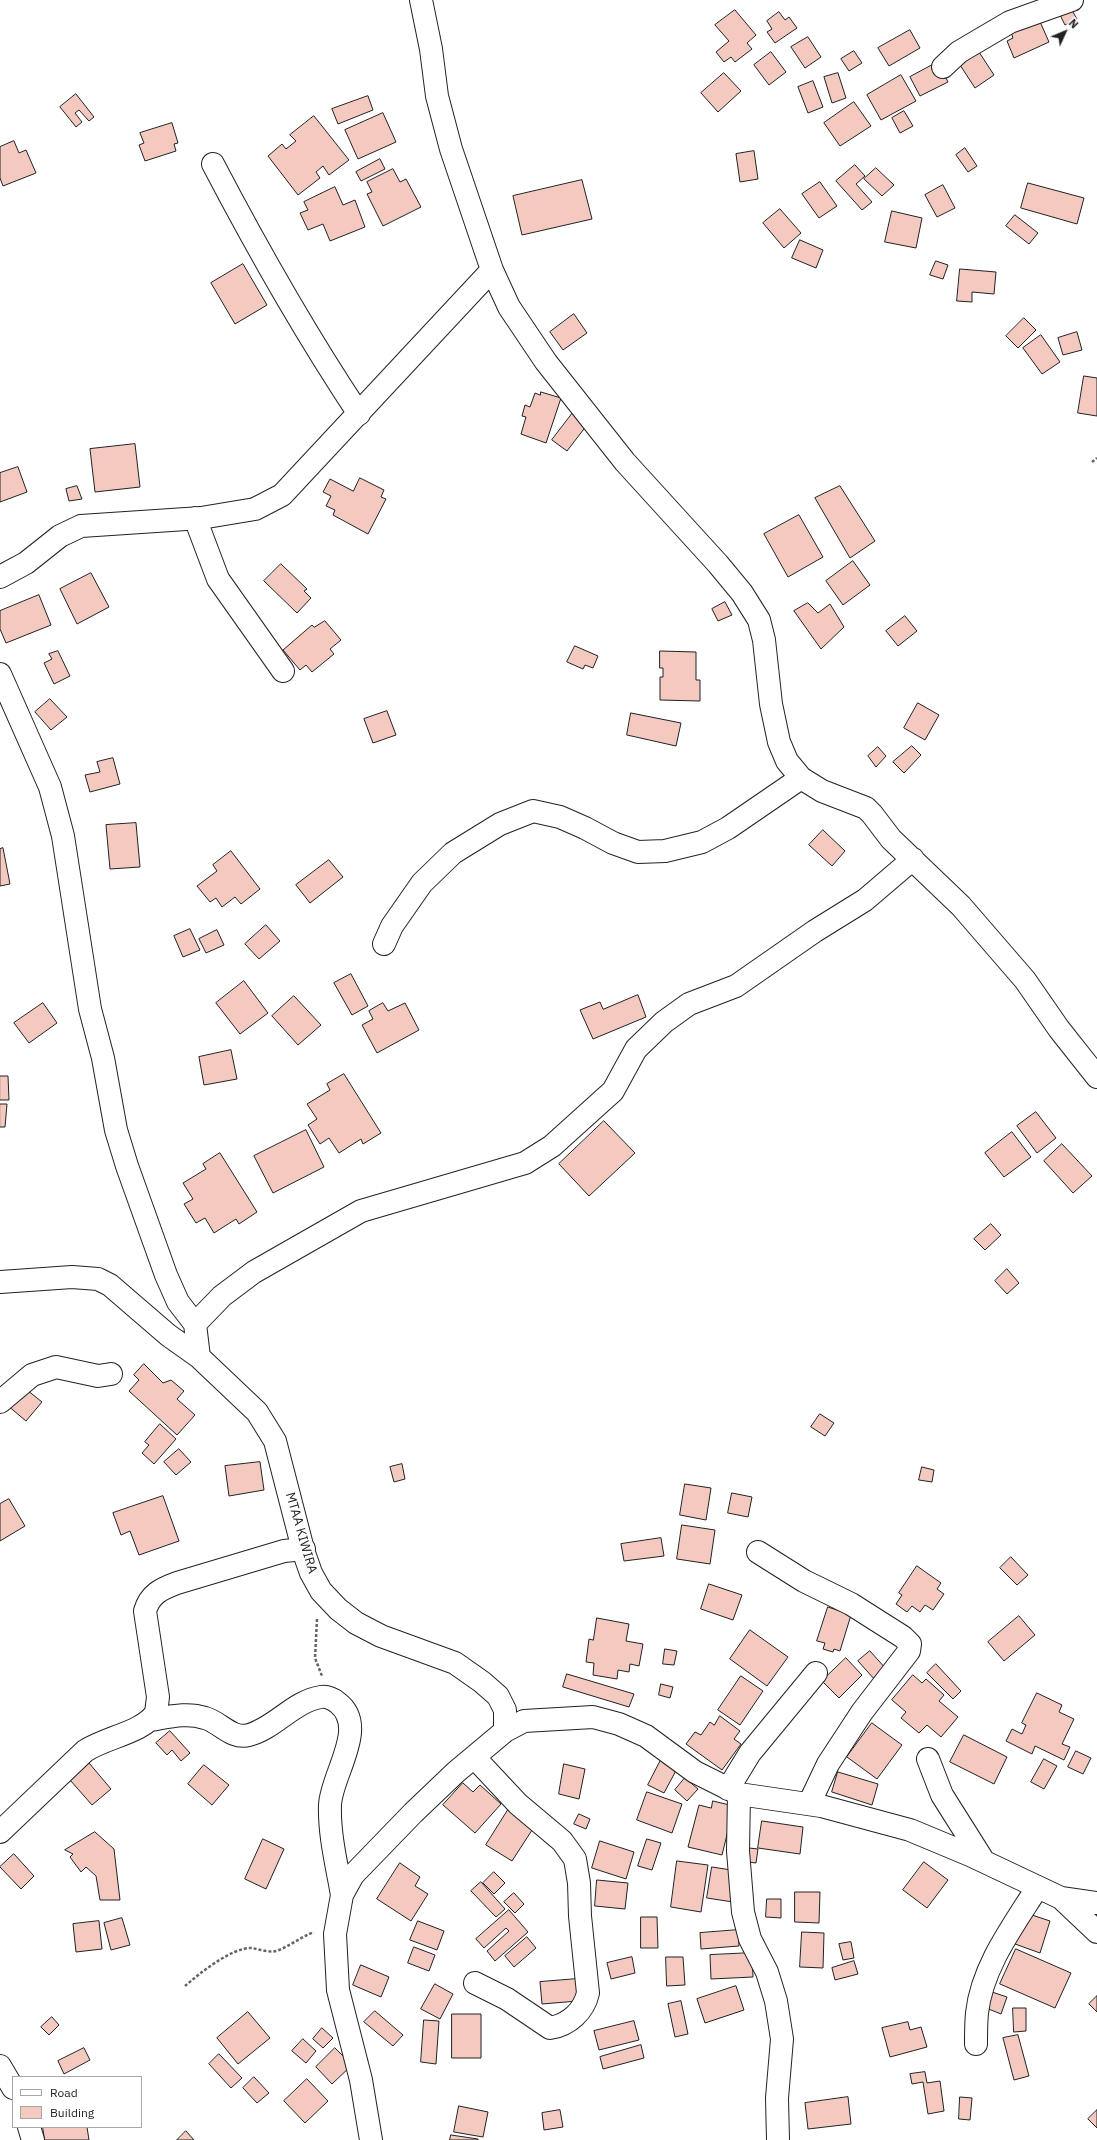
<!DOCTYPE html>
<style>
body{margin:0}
#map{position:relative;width:1097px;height:2140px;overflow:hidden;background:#fff;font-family:"IBM Plex Sans",sans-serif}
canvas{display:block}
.legend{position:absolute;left:12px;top:2076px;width:130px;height:52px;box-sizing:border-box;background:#fff;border:1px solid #a7a7a7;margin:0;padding:5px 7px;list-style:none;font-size:12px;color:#222}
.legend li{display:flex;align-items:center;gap:8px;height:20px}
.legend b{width:20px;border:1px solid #a7a7a7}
.north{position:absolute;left:1045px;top:12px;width:40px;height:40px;-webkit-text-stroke:3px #fff;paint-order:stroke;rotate:46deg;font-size:11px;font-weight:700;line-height:16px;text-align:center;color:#222}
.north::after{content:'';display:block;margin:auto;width:14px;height:18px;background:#222;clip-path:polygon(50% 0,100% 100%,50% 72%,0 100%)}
</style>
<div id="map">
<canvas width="1097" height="2140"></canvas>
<ul class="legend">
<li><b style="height:5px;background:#fff"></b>Road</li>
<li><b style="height:11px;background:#f3c9c0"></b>Building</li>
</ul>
<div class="north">N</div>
</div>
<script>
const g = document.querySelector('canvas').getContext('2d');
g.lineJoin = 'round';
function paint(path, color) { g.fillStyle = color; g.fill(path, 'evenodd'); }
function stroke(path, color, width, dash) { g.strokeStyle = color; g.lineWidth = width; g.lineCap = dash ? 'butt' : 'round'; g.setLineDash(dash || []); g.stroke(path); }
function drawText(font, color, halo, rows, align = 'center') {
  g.font = font + ' "IBM Plex Sans",sans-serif'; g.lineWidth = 3; g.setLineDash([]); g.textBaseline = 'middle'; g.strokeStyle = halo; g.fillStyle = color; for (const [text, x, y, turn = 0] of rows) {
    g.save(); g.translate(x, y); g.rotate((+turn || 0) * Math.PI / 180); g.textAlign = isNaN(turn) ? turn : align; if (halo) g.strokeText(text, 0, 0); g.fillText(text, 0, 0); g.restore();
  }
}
const building = new Path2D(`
 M1070,7L1077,19L1065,25L1059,13Z
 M735,10L756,35L747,43L752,49L735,62L731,57L724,62L716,52L729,41L715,25Z
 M779,12L785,20L789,17L797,28L775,43L767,32L772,29L767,21Z
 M1038,17L1049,42L1014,58L1007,41L1013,38L1010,29Z
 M910,30L920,48L889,66L878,48Z
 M808,37L821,57L805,68L791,47Z
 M854,51L862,63L849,71L841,59Z
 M771,52L786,72L769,85L754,65Z
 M979,52L994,75L975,88L960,65Z
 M938,62L948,82L920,96L910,77Z
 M724,73L741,91L718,112L701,93Z
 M838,73L846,98L832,103L824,77Z
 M901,75L916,101L881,120L867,95Z
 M813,81L823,107L808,113L798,87Z
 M76,94L94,117L89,121L79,110L75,113L82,122L76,127L60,107Z
 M368,96L373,110L338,124L332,109Z
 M854,102L871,126L840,146L824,123Z
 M904,111L913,126L900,133L892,118Z
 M383,113L396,142L358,159L345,130Z
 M314,116L349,160L329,175L323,166L316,172L320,178L298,195L268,156L282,144L286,149L296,141L290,135Z
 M172,123L178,143L174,144L176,151L145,161L139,145L144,143L140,133Z
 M14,141L19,153L26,150L36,173L3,186L0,178V147Z
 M965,148L977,166L968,172L956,155Z
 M754,151L758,179L740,182L736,154Z
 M380,159L385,169L361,181L356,172Z
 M855,165L865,176L856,184L872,202L862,210L836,181Z
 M876,168L894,185L882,196L864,179Z
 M393,169L400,182L406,179L421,207L383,226L367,194L372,192L367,182Z
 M582,180L592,219L522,235L513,196Z
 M820,182L837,206L819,218L802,194Z
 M1028,183L1084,198L1077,224L1021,208Z
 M943,185L955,208L937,217L925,195Z
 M335,187L343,205L355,200L365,227L330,241L323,224L308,230L300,213L308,210L304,202Z
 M780,209L801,233L784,248L763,223Z
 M892,211L922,218L916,248L885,242Z
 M1015,215L1038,233L1029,244L1006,226Z
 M800,240L823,250L816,268L792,258Z
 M936,261L948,265L943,279L930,275Z
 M243,264L267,305L235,324L211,283Z
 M960,269L996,272L994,294L972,292V302L957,301Z
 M574,314L587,333L563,350L550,332Z
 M1024,318L1036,330L1018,348L1006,336Z
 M1077,332L1082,350L1063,355L1058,338Z
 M1041,335L1060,362L1042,374L1023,348Z
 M1084,376L1097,378V416L1078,413Z
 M541,392L561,398L546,443L521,434L526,417L522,416L525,405L530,407L535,393L540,395Z
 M575,410L590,421L567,451L552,440Z
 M135,444L140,487L95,492L90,449Z
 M18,467L27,492L0,502V473Z
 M360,478L384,490L381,497L386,499L368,534L333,515L335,510L326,506L331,496L323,492L330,479L353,491Z
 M77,486L82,499L69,501L66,489Z
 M840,486L875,541L850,558L815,498Z
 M799,515L823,557L788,577L764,534Z
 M853,561L870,585L843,605L826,581Z
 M281,564L307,589L304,591L311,598L297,613L264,581Z
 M91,573L109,607L77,624L60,589Z
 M39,595L51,625L6,643L0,629V611Z
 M725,602L732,615L718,621L712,609Z
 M808,603L818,613L830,604L844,627L821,649L794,611Z
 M905,616L917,631L898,646L886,631Z
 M325,621L341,640L330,649L334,654L312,672L306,665L300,670L283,650L312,625L314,627Z
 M575,646L598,656L593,668L585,665L583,669L567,662Z
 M58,651L70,676L54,684L44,663L52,659L49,654Z
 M660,651L696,652V680H700V701L660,700V677H663V668H660Z
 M50,699L67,717L51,730L35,712Z
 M918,703L939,715L925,740L904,728Z
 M387,711L396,735L373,743L364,719Z
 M631,713L681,723L676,746L627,735Z
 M912,746L921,755L904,773L893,762Z
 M878,747L886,756L876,767L868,756Z
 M113,758L120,784L90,792L85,775L100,772L97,762Z
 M136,823L140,867L110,869L106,825Z
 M823,830L845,851L832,866L809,845Z
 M3,848L10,884L0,886V849Z
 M231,851L260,889L241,904L235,897L222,907L216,898L210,902L197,886L217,871L213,865Z
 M329,860L343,877L310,903L296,885Z
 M266,925L280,941L259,959L245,944Z
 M190,929L200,950L183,957L174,936Z
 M217,930L224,945L206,953L199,939Z
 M351,974L368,1006L352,1015L334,983Z
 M244,981L268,1013L240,1034L216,1003Z
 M638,995L646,1017L593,1039L580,1010L600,1002L603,1009Z
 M294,996L321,1025L298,1045L272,1016Z
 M43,1003L57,1023L29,1043L14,1023Z
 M383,1003L388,1011L405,1003L419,1030L377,1053L362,1025L373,1019L369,1011Z
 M231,1050L237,1079L204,1085L199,1057Z
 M344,1074L381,1133L363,1144L361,1139L339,1153L329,1138L320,1144L308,1125L317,1119L307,1104L330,1090L327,1084Z
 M0,1076H8L9,1100H0Z
 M0,1104H7L5,1127H0Z
 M1036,1112L1056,1138L1037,1153L1017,1126Z
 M604,1121L635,1153L589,1196L559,1164Z
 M306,1130L324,1167L273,1193L254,1156Z
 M1012,1132L1031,1157L1004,1177L985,1153Z
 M1062,1144L1092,1176L1073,1193L1044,1161Z
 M220,1153L257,1212L239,1224L236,1219L214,1233L205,1218L196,1223L184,1204L193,1199L183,1183L206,1169L203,1164Z
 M991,1224L1001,1235L985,1250L974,1239Z
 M1007,1269L1019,1283L1007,1294L995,1281Z
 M144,1364L163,1383L171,1380L184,1391L177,1399L195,1415L177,1435L129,1391L139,1380L134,1375Z
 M22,1386L42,1402L26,1421L7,1405Z
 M820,1414L834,1423L825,1436L811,1427Z
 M160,1424L176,1439L154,1464L142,1453L149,1445L145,1442Z
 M179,1449L191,1462L176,1475L164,1462Z
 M260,1462L264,1490L229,1496L225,1466Z
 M402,1464L405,1479L394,1482L390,1467Z
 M922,1467L934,1470L932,1482L919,1480Z
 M685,1484L711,1488L706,1520L680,1515Z
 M732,1493L752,1497L748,1517L728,1513Z
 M163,1496L179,1541L139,1555L130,1531L121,1535L113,1513Z
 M9,1499L25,1526L0,1541V1504Z
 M682,1525L715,1530L710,1564L677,1559Z
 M661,1538L664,1556L624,1561L621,1544Z
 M1011,1557L1028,1575L1017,1585L1000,1568Z
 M917,1566L941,1583L937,1589L944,1594L933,1610L925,1605L920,1612L912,1606L907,1612L896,1604L902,1595L899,1593Z
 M709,1584L742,1595L733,1620L701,1609Z
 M828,1607L851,1615L840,1651L834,1649L833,1652L823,1649L825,1643L817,1641Z
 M1019,1616L1035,1635L1004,1661L988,1642Z
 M597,1618L629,1624L626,1641L643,1644L639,1666L630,1664L629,1672L618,1670L617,1679L593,1675L594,1663L586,1662L589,1639L593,1640Z
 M750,1630L788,1657L767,1686L730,1659Z
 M665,1649L677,1651L674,1665L663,1664Z
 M870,1651L887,1670L875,1680L858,1661Z
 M846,1658L862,1675L839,1698L822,1681Z
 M936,1664L961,1691L953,1699L927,1673Z
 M567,1674L634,1694L629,1707L563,1687Z
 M913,1675L922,1683L926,1679L944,1695L939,1701L958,1717L941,1737L927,1725L919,1733L901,1718L906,1712L892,1700Z
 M741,1676L763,1691L740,1725L718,1710Z
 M661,1684L673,1687L670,1698L659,1695Z
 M1037,1693L1062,1705L1059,1712L1074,1719L1062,1744L1070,1747L1064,1760L1035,1746L1032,1754L1006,1741L1012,1729L1022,1734L1026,1725L1022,1723Z
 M720,1716L740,1731L734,1739L741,1744L722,1770L686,1744L695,1732L701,1735L710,1722L714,1725Z
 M872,1723L902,1745L877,1779L847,1757Z
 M170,1731L190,1753L181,1761L172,1750L167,1755L156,1743Z
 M964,1735L1007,1757L994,1784L950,1762Z
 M1076,1751L1091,1758L1083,1774L1068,1767Z
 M663,1756L679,1765L664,1793L648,1785Z
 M1044,1759L1057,1766L1044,1789L1031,1782Z
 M89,1763L111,1789L92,1805L70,1780Z
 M564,1764L585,1769L579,1799L559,1794Z
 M204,1765L229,1785L212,1805L188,1784Z
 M838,1772L878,1784L872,1805L832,1792Z
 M685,1778L698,1789L687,1801L675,1790Z
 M463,1783L473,1792L480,1785L501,1804L475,1833L443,1805Z
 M647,1792L682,1804L672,1833L637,1820Z
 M713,1801L734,1806L722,1855L688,1847L699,1805L711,1808Z
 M508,1810L534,1827L512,1861L486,1845Z
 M579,1814L590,1819L586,1829L574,1824Z
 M762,1821L803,1827L800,1854L758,1848Z
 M95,1832L114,1849L120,1900H100L96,1876L86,1867L81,1872L70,1857L73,1854L65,1850Z
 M263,1839L284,1849L266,1889L245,1879Z
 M647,1839L661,1843L652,1870L638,1866Z
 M600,1841L634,1852L626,1879L592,1868Z
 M749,1848L758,1849L756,1863L748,1862Z
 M14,1854L34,1876L21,1889L0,1867Z
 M677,1861L708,1865L701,1912L671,1907Z
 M924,1862L948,1880L927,1908L903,1890Z
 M400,1863L420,1877L415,1886L428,1894L411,1921L377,1899Z
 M712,1867L738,1871L733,1902L707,1898Z
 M494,1872L505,1883L494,1894L483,1883Z
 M597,1880L628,1883L625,1909L595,1906Z
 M481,1882L505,1909L496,1917L471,1891Z
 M795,1892H820L819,1923L795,1922Z
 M514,1893L524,1904L515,1913L504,1902Z
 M767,1899H781V1918L766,1917Z
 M509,1910L528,1932L495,1961L487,1951L509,1931L506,1928L484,1948L476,1939Z
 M1026,1913L1050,1921L1040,1953L1015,1944Z
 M641,1917H657L658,1948H641Z
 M122,1918L130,1945L111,1950L104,1923Z
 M99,1921L102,1949L76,1952L73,1924Z
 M418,1921L444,1931L437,1950L410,1940Z
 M738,1930L739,1946L701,1949L700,1933Z
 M802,1932L824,1933L823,1968L800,1967Z
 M527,1937L536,1948L514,1967L505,1956Z
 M851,1942L854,1958L843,1960L839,1944Z
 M414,1947L435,1955L429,1971L408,1963Z
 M1016,1949L1071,1973L1055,2008L1000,1984Z
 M752,1953L753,1977L711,1979L710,1955Z
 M632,1957L635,1973L611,1979L607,1963Z
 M666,1957H683L685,1985L667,1986Z
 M854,1961L858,1974L835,1980L832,1968Z
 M361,1965L389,1977L381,1997L353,1985Z
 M577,1979L578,2001L542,2004L540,1982Z
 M435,1984L453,1994L440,2019L421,2009Z
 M736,1986L744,2010L705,2023L697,1999Z
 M992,1992L1007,1997L1001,2014L986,2008Z
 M1097,1996V2012L1089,2004Z
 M681,2001L688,2034L675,2037L668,2004Z
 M1013,2008H1026V2031L1014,2032Z
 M375,2011L403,2035L393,2046L364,2022Z
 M248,2012L270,2038L238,2064L217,2038Z
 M452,2014H481V2058H452Z
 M52,2017L59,2025L49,2035L41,2027Z
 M424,2020L439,2021L436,2064L421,2062Z
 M634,2021L639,2040L599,2050L594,2031Z
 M908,2022L910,2030L921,2027L927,2047L890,2057L882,2028Z
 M322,2028L333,2038L323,2048L313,2039Z
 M1018,2035L1029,2076L1014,2080L1003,2038Z
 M303,2039L316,2051L306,2063L292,2051Z
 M641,2045L644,2058L603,2069L600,2057Z
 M84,2048L90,2060L64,2074L58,2061Z
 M335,2048L352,2065L332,2084L316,2067Z
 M219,2054L242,2078L231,2088L209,2064Z
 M925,2072L927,2083L940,2081L944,2111L928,2114L923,2082L912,2084L910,2074Z
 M254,2077L269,2093L257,2103L243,2088Z
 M307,2079L328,2101L305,2123L284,2101Z
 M848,2097L851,2124L808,2129L805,2103Z
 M960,2097L972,2098L970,2120L959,2119Z
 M459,2106L488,2112L483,2137L454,2132Z
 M560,2110L563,2127L544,2130L542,2113Z
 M1097,2110V2128L1088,2119Z
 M43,2127H87L89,2140H45Z
 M186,2131L194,2140H177Z
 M451,2135L478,2139V2140H450Z`);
paint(building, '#f3c9c0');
stroke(building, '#222', 1);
const minor = new Path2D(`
 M421,0L431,49L437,96L451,149L492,270L509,307L546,362L625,462L718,564L742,593L759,620L764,640L771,704L779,742L787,761L801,778L822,791L866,808L872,814L891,839L961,906L1025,980L1059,1029L1097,1077
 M943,67L959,52L1010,22L1072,0
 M213,164C258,250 305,333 359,414
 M195,518L218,579L283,671
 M0,577L26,563L60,536L81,526L201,518L255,509L282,495L492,270
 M0,674L50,787L63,836L90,1009L103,1058L116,1130L127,1166L166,1275L178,1302L195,1324
 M384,944L392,926L422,883L453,853L500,824L533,811L560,817L585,828L613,843L638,852L665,851L702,842L728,828L801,778
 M0,1282L72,1277L98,1279L110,1285L168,1335L199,1357L257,1412L275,1441L304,1553L311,1573L321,1591L338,1609L356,1623L381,1636L455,1663L482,1682L498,1696L505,1710V1731
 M199,1357L195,1324L222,1296L254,1272L361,1211L525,1163L552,1146L613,1091L636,1049L664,1022L689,1004L736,986L815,931L865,900L913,859
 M0,1402L32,1375L56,1367L98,1376L111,1374
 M758,1552L804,1581L851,1604L903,1637L910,1644L909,1651L862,1712L828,1764L809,1804
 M151,1720C169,1717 187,1712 205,1718C220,1722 232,1740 249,1735C275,1728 294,1701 321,1697C328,1696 333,1699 338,1703C369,1727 331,1775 330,1805C329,1835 337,1866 342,1895
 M474,1757L518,1804L562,1841L575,1859L579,1883L580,1916L588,1993C584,2011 569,2025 550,2028L507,1999L475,1983
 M928,1759L942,1795L983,1860
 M728,1789L750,1753L816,1673
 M739,1794L738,1851L743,1912L750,1939L767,1972L776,2001L782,2039L777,2098L778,2140
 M0,1832L85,1751C106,1737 142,1733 156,1713L158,1697L145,1611C150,1594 161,1589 177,1583L284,1551L304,1549
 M1061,1898L1097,1932
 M976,2044C976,2034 976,2023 977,2013C982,1967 1013,1926 1037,1888
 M0,2066L13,2088
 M29,2127L33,2140
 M371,2140L361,2080L338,1990L335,1934L342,1895L353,1875L413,1813L456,1772L505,1731L524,1721L593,1717L619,1724L646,1736L695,1772L739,1794L821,1806L910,1830L970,1855L1061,1898L1097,1903`);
stroke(minor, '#222', 24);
stroke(new Path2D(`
 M1092,462L1097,458
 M317,1619L315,1658L322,1676
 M185,1986C200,1973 231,1948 251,1948C260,1949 270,1954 279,1950C291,1945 301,1937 314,1932`), '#646464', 2.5, [3, 2]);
stroke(minor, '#fff', 22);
drawText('13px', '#222', '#fff', [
 ["MTAA KIWIRA",301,1533,74]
]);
</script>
